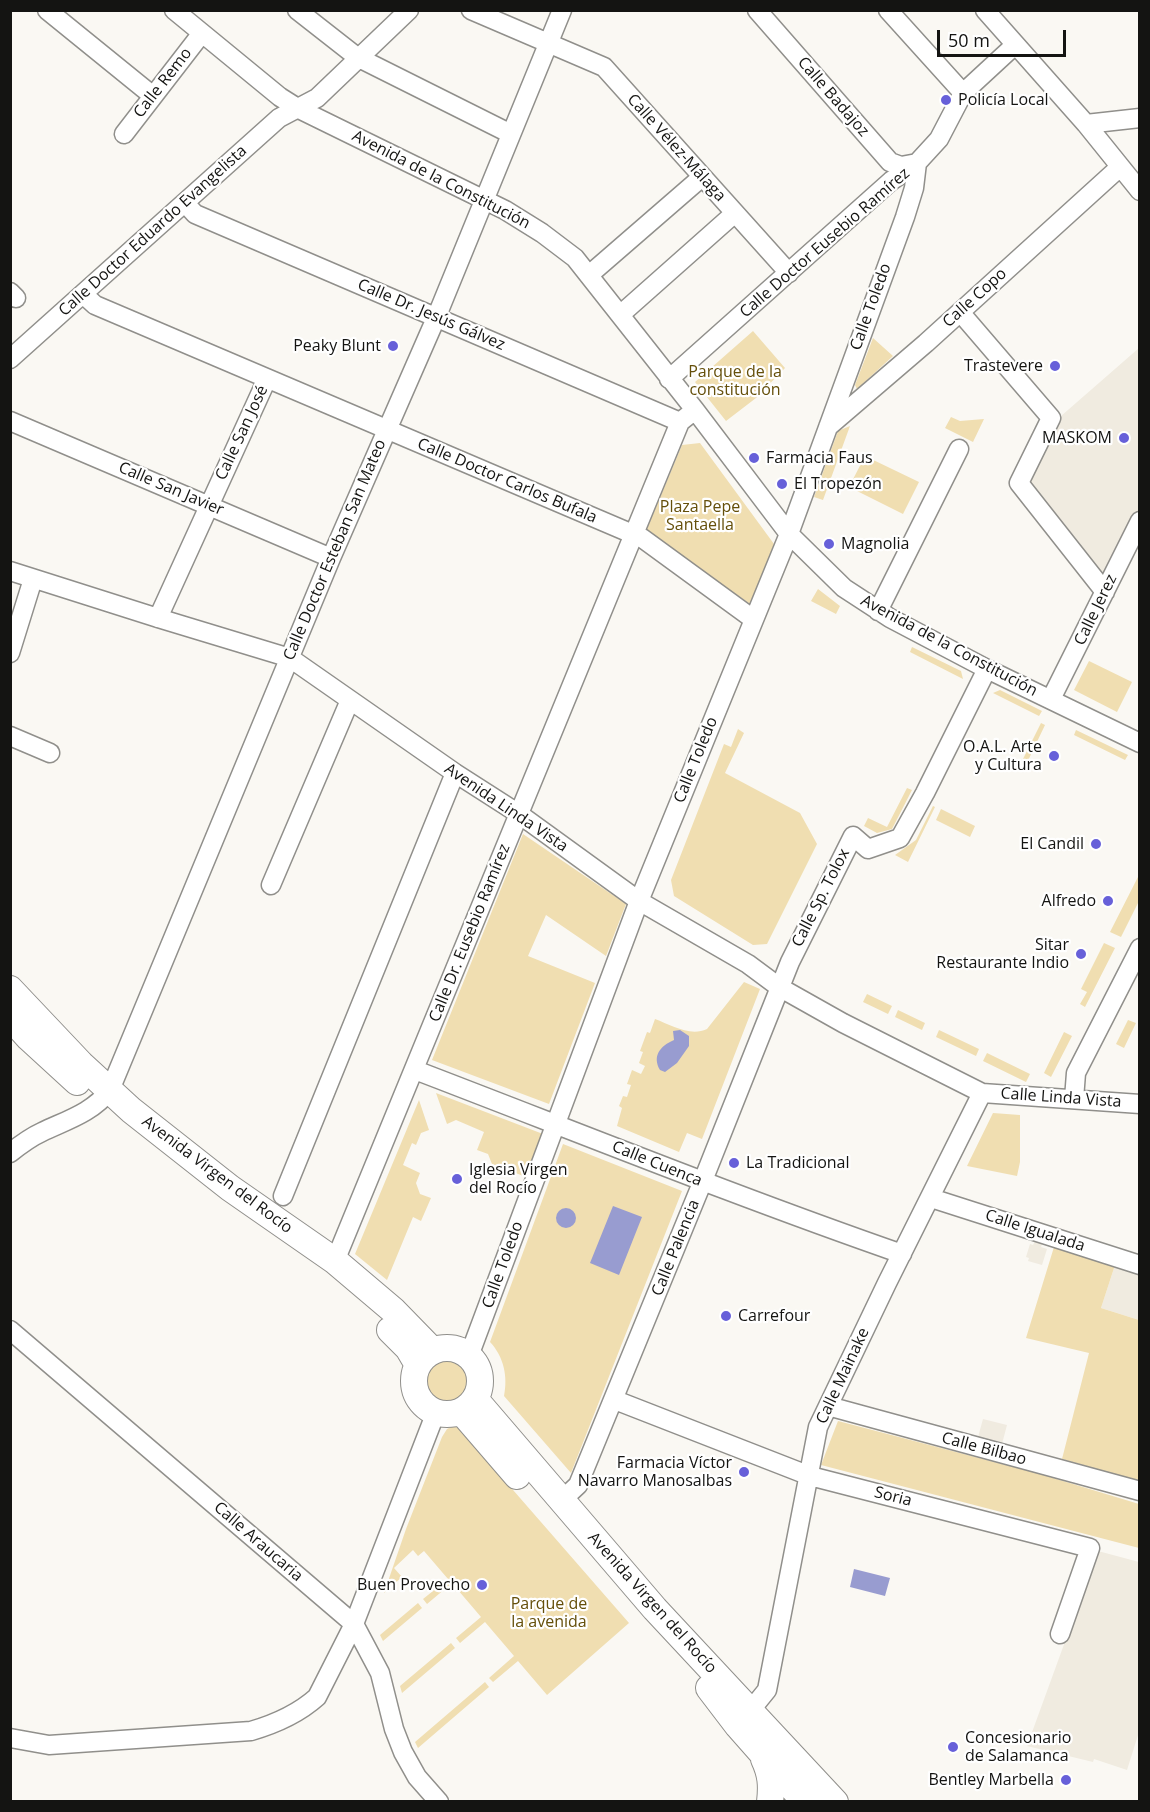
<!DOCTYPE html>
<meta charset="utf-8">
<style>
body{margin:0}
#map{position:relative;width:1150px;height:1812px;overflow:hidden;background:#faf8f3;font-family:"Open Sans",sans-serif}
canvas{display:block}
.frame{position:absolute;inset:0;border:12px solid #141412;pointer-events:none}
.scale{position:absolute;left:937px;top:30px;width:129px;height:27px;box-sizing:border-box;border:3px solid #141412;border-top:0;padding-left:8px;font-size:18px;line-height:21px;white-space:nowrap;color:#141412;-webkit-text-stroke:4px #fff;paint-order:stroke}
</style>
<div id="map">
<canvas width="1150" height="1812"></canvas>
<div class="frame"></div>
<div class="scale">50 m</div>
</div>
<script>
const g = document.querySelector('canvas').getContext('2d');
g.lineJoin = 'round';
function paint(path, color) { g.fillStyle = color; g.fill(path, 'evenodd'); }
function stroke(path, color, width, dash) { g.strokeStyle = color; g.lineWidth = width; g.lineCap = dash ? 'butt' : 'round'; g.setLineDash(dash || []); g.stroke(path); }
function drawText(font, color, halo, rows, align = 'center') {
  g.font = font + ' "Open Sans",sans-serif'; g.lineWidth = 4.5; g.setLineDash([]); g.textBaseline = 'middle'; g.strokeStyle = halo; g.fillStyle = color; for (const [text, x, y, turn = 0] of rows) {
    g.save(); g.translate(x, y); g.rotate((+turn || 0) * Math.PI / 180); g.textAlign = isNaN(turn) ? turn : align; if (halo) g.strokeText(text, 0, 0); g.fillText(text, 0, 0); g.restore();
  }
}
paint(new Path2D(`
 M1139,348V521L1105,592L1019,483L1045,430Z
 M1035,1241L1042,1244L1041,1247L1047,1249L1042,1265L1028,1261L1029,1258L1026,1257L1030,1244L1033,1245Z
 M1115,1265L1139,1273V1320L1101,1308Z
 M983,1419L1007,1425L1002,1444L978,1437Z
 M1098,1551L1139,1562V1732L1127,1770L1094,1759L1093,1762L1027,1746Z`), '#f0ebe0');
paint(new Path2D(`
 M753,331L785,368L756,398L726,421L695,382Z
 M873,338L893,356L857,389L855,385Z
 M951,417L960,421L984,419L973,442L945,428Z
 M850,426L823,500L814,497L838,431Z
 M700,443L774,544L750,604L646,531L682,445Z
 M865,456L919,482L903,514L849,487Z
 M818,589L840,606L836,614L811,601Z
 M912,647L961,671L963,679L910,652Z
 M1089,661L1132,682L1117,712L1074,690Z
 M1000,690L1042,711L1039,716L993,693Z
 M1041,723L1045,725L1025,767L1020,765Z
 M738,729L744,733L725,773L800,813L817,844L767,944L753,945L674,896L671,880L724,744L731,747Z
 M1076,730L1128,755L1125,760L1074,735Z
 M907,788L912,790L892,829L877,833L864,826L868,818L887,827Z
 M933,806L935,807L908,862L895,855L916,840Z
 M941,809L975,826L970,837L936,820Z
 M523,834L626,904L606,956L546,915L528,956L595,983L549,1104L432,1060Z
 M1139,875V901L1121,937L1110,932Z
 M1104,943L1115,948L1085,1007L1080,1004L1087,992L1081,989Z
 M744,982L760,989L702,1139L687,1133L679,1152L617,1126L622,1108L619,1106L623,1096L627,1097L631,1085L627,1084L632,1070L641,1074L645,1066L639,1063L643,1052L640,1051L647,1032L650,1033L655,1019C671,1025 690,1037 707,1029Z
 M867,994L892,1006L888,1014L863,1002Z
 M898,1010L925,1023L922,1030L895,1017Z
 M1128,1020L1136,1023L1124,1048L1116,1044Z
 M939,1030L979,1049L976,1056L936,1037Z
 M1064,1032L1072,1036L1051,1077L1044,1073Z
 M987,1053L1030,1074L1026,1082L983,1061Z
 M436,1093L543,1134L526,1177L492,1164L488,1154L477,1150L484,1132L456,1120L447,1124Z
 M419,1100L429,1130L421,1133L416,1145L412,1143L403,1165L420,1173L416,1183L420,1194L431,1198L421,1221L413,1217L387,1280L355,1254Z
 M993,1113L1020,1115V1162L1017,1176L967,1166Z
 M563,1144L682,1191L571,1473L504,1396C508,1377 504,1357 490,1342Z
 M1054,1247L1115,1265L1101,1308L1139,1320V1481L1062,1459L1089,1353L1026,1338Z
 M426 1380a22 22 0 1 1 44 0a22 22 0 1 1-44 0Z
 M838,1421L1040,1474L1139,1504V1548L821,1465Z
 M453,1426L459,1428L629,1623L547,1695L518,1661L493,1682L489,1678L514,1656L485,1622L460,1643L456,1638L481,1617L452,1583L427,1604L423,1599L448,1579L424,1551L418,1556L413,1550L394,1568L402,1577L384,1593L406,1529L442,1437L447,1429Z
 M418,1603L422,1608L383,1641L380,1635Z
 M451,1643L455,1648L402,1693L400,1686Z
 M485,1682L489,1687L418,1748L415,1742Z`), '#f0deb1');
paint(new Path2D(`
 M680,1030L689,1036V1046L677,1063L665,1072L660,1070C652,1056 660,1046 674,1040L673,1031Z
 M613,1206L642,1217L619,1275L590,1263Z
 M556 1218a10 10 0 1 1 20 0a10 10 0 1 1-20 0Z
 M854,1569L890,1578L885,1596L850,1587Z`), '#989cd0');
const street = new Path2D(`
 M47,10L153,96
 M174,10L280,97L299,109L505,210L542,233L575,258L695,410L789,534L844,588L890,618L987,669L1140,743
 M297,10L357,57L511,134
 M471,10L604,67L789,273
 M888,10L963,93
 M985,10L1086,124L1140,191
 M1086,124L1140,118
 M124,134L202,33
 M185,203L195,214L680,422
 M589,275L702,177
 M10,292L16,298
 M83,294L95,305L642,538L753,619
 M960,312L1051,418L1019,483L1105,592
 M620,315L735,213
 M10,359L279,118L317,98L409,10
 M669,379L891,181L917,163L939,139L963,93L1015,45
 M10,421L331,558
 M828,427L926,343L1120,167
 M10,571L158,618L290,658L455,773L519,814L639,901L748,964L779,987L843,1023L982,1093L1140,1104
 M878,611L959,449
 M158,618L267,379
 M10,653L33,579
 M1051,699L1140,521
 M10,736L50,753
 M271,885L350,700
 M415,1070C577,1132 738,1197 902,1254
 M1074,1099L1076,1073L1140,948
 M10,1153C20,1145 31,1137 42,1132C67,1120 92,1113 110,1090L331,558L436,318L562,10
 M283,1196L455,773
 M931,1198L1140,1265
 M335,1261L680,422L695,410
 M10,1330L354,1624L380,1673L394,1729L403,1752L417,1777L439,1802
 M469,1356L639,901L789,534L905,217L914,188L917,163L901,166L890,162L757,10
 M615,1400L810,1476L1090,1548L1060,1634
 M828,1406L1140,1491
 M561,1501L578,1485L702,1183L790,962L853,836L868,849L900,838L925,793L987,669
 M750,1711L767,1690L818,1427L887,1283L982,1093
 M10,1738L49,1745L251,1731C275,1724 298,1714 317,1697L354,1624L436,1412`);
const secondary = new Path2D(`
 M10,989L81,1064L131,1110L230,1188L335,1261L394,1311L433,1351
 M10,1017L29,1038L77,1082
 M390,1330L408,1348L418,1365
 M414 1381a33 33 0 1 1 66 0a33 33 0 1 1-66 0Z
 M475,1399L655,1609L835,1802
 M461,1411L517,1476
 M709,1688L738,1726L805,1802
 M764,1759C771,1774 772,1785 770,1802`);
stroke(street, '#908f8b', 21);
stroke(secondary, '#908f8b', 28);
stroke(street, '#fff', 18);
stroke(secondary, '#fff', 26);
for (const [x, y, r, color] of [
 [946,100,6,"#6760d9"],
 [393,346,6,"#6760d9"],
 [1055,366,6,"#6760d9"],
 [1124,438,6,"#6760d9"],
 [754,458,6,"#6760d9"],
 [782,484,6,"#6760d9"],
 [829,544,6,"#6760d9"],
 [1054,756,6,"#6760d9"],
 [1096,844,6,"#6760d9"],
 [1108,901,6,"#6760d9"],
 [1081,954,6,"#6760d9"],
 [734,1163,6,"#6760d9"],
 [457,1179,6,"#6760d9"],
 [726,1316,6,"#6760d9"],
 [744,1472,6,"#6760d9"],
 [482,1585,6,"#6760d9"],
 [953,1747,6,"#6760d9"],
 [1066,1780,6,"#6760d9"]
]) { const dot = new Path2D(); dot.arc(x, y, r, 0, 2 * Math.PI); g.fillStyle = color; g.fill(dot); stroke(dot, '#fff', 2); }
drawText('16px', '#141412', '#fff', [
 ["Calle Remo",163,83,-52],
 ["Calle Badajoz",833,97,49],
 ["Calle Vélez-Málaga",676,148,48],
 ["Avenida de la Constitución",441,180,27],
 ["Calle Doctor Eduardo Evangelista",153,231,-42],
 ["Calle Doctor Eusebio Ramírez",825,243,-41],
 ["Calle Copo",975,298,-42],
 ["Calle Toledo",871,307,-70],
 ["Calle Dr. Jesús Gálvez",431,315,23],
 ["Calle San José",242,433,-65],
 ["Calle Doctor Carlos Bufala",507,481,23],
 ["Calle San Javier",171,489,23],
 ["Calle Doctor Esteban San Mateo",335,550,-67],
 ["Calle Jerez",1096,610,-64],
 ["Avenida de la Constitución",949,646,28],
 ["Calle Toledo",696,760,-68],
 ["Avenida Linda Vista",506,808,34],
 ["Calle Sp. Tolox",821,898,-63],
 ["Calle Dr. Eusebio Ramírez",470,933,-68],
 ["Calle Linda Vista",1061,1098,4],
 ["Calle Cuenca",657,1164,22],
 ["Avenida Virgen del Rocío",217,1175,37],
 ["Calle Igualada",1035,1231,18],
 ["Calle Palencia",676,1248,-68],
 ["Calle Toledo",503,1265,-70],
 ["Calle Mainake",843,1376,-65],
 ["Calle Bilbao",984,1449,15],
 ["Soria",893,1497,14],
 ["Calle Araucaria",258,1542,41],
 ["Avenida Virgen del Rocío",652,1603,48]
]);
drawText('16px', '#141412', '#fff', [
 ["Policía Local",958,100,"left"],
 ["Peaky Blunt",381,346],
 ["Trastevere",1043,366],
 ["MASKOM",1112,438],
 ["Farmacia Faus",766,458,"left"],
 ["El Tropezón",794,484,"left"],
 ["Magnolia",841,544,"left"],
 ["O.A.L. Arte",1042,747],
 ["y Cultura",1042,765],
 ["El Candil",1084,844],
 ["Alfredo",1096,901],
 ["Sitar",1069,945],
 ["Restaurante Indio",1069,963],
 ["La Tradicional",746,1163,"left"],
 ["Iglesia Virgen",469,1170,"left"],
 ["del Rocío",469,1188,"left"],
 ["Carrefour",738,1316,"left"],
 ["Farmacia Víctor",732,1463],
 ["Navarro Manosalbas",732,1481],
 ["Buen Provecho",470,1585],
 ["Concesionario",965,1738,"left"],
 ["de Salamanca",965,1756,"left"],
 ["Bentley Marbella",1054,1780]
], 'right');
drawText('16px', '#654f0a', '#fff', [
 ["Parque de la",735,372],
 ["constitución",735,390],
 ["Plaza Pepe",700,507],
 ["Santaella",700,525],
 ["Parque de",549,1604],
 ["la avenida",549,1622]
]);
</script>
